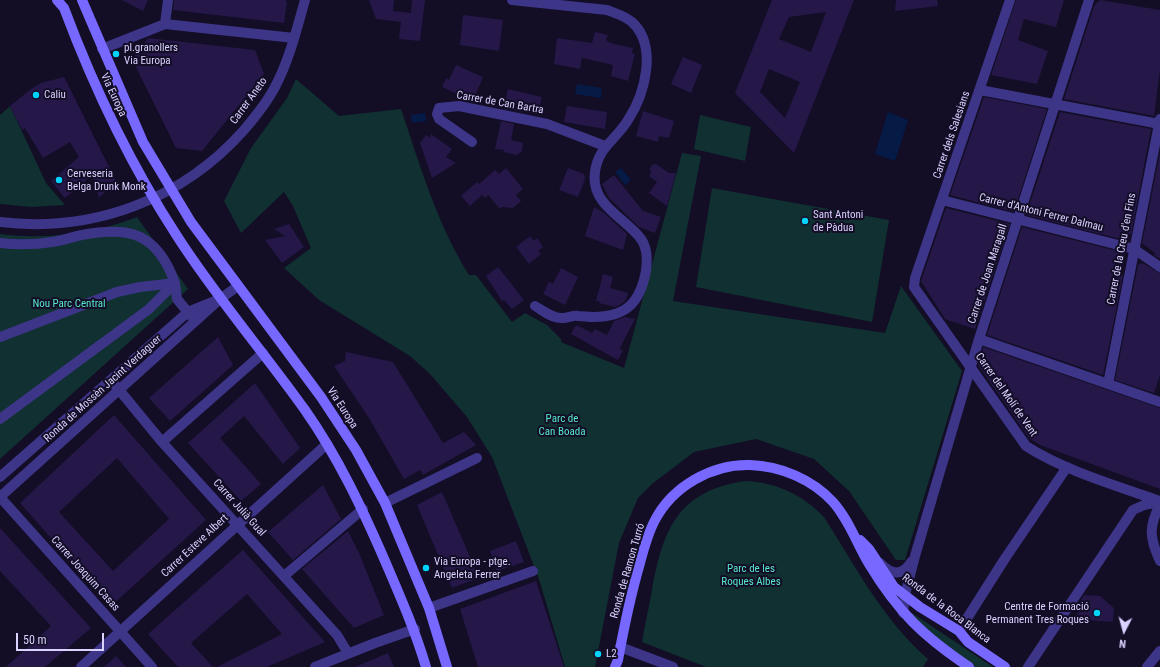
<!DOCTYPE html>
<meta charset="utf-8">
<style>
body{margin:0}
#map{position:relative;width:1160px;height:667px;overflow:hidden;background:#130d26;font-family:"Roboto Condensed",sans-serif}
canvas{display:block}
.north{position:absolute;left:1104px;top:611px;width:40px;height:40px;-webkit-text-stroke:3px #130d26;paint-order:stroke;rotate:186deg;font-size:11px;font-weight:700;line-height:16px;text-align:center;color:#dad2ff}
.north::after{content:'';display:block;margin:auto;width:14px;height:18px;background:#dad2ff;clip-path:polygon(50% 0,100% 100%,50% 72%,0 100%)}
.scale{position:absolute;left:16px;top:633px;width:88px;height:18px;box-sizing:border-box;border:2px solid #dad2ff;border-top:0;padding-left:5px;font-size:12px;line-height:14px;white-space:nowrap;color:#dad2ff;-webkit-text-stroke:3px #130d26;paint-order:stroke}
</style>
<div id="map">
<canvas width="1160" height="667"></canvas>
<div class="north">N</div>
<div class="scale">50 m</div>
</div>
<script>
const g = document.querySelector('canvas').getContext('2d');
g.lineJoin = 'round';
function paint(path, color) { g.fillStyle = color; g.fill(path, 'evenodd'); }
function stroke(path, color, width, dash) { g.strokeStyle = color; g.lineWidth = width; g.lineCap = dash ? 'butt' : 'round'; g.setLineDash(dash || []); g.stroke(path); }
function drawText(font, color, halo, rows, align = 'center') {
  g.font = font + ' "Roboto Condensed",sans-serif'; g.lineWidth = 4; g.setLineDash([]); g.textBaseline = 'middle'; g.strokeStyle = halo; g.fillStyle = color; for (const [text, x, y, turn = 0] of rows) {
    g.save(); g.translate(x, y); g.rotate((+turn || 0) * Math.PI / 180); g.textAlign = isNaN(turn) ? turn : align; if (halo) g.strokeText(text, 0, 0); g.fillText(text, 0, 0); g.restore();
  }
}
paint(new Path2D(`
 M296,79L339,116L401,109C420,165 437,224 469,275H476L512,322L525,313L547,325L561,339V342L624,368L682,153L701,156L673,301L885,333L901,286L962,371L905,560H896L849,491L814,459L756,439L694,452L652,484L638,498L619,543L595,667H565L539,579L492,457L467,417L430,374L410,356L319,300L284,268L311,248L293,206L284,192L241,233L224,201L251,148L287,98Z
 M10,106L46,183L65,205L31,207L0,204V115Z
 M700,115L751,127L745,161L694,149Z
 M712,188L889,220L872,322L696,287Z
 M137,217L188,289L0,459V234C45,240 94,234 137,217Z
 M745,481C776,482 803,495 824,517C856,567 883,620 928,659L923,667H706L642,642C645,624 649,607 652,590C663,529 678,491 745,481Z
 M912,613L993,667H973L908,616Z`), '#103031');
paint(new Path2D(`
 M577,84L602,88L601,98L575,94Z
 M888,112L908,120L895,161L875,154Z
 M425,113L426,121L412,123L411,115Z
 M621,168L631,180L625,185L615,172Z`), '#061a46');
paint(new Path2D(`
 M122,0H148L143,11Z
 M174,0H285L287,2L284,23L173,10Z
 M369,0H394L393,11L411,13L412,0H425L420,41L399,39L401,22L376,19Z
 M772,0H854L794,153L735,93ZM826,12L811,52L779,39L789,17ZM769,69L800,82L785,118L760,92Z
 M896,0H937L938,6L895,11Z
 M1016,0H1064L1056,27L1024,19L1018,40L1048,51L1037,84L991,75Z
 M1100,0L1160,10V70L1154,116L1064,99L1094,6Z
 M463,15L503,20L499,51L460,45Z
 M595,32L608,35L606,40L610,43L633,48L632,53L635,54L628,81L611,76L613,65L582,58L580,69L554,64L557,38L592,43Z
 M148,38L255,50L264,74L202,151L176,148L132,59Z
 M683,57L702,65L691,93L671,84Z
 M456,65L483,77L473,101L442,87L446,78L449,80Z
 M64,77L116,181L99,198L92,175L65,198L51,181L79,157L70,142L43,158L25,128L22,130L10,106L31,89L41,83Z
 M508,89L542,97L538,114L504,109Z
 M984,97L1047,109L1014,212L950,195Z
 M567,106L607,112L605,129L564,122Z
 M643,111L674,121L669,138L659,136L658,142L636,136Z
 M1060,112L1151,129L1131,235L1129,233L1128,241L1026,215Z
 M501,121L514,124L511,140L523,143L522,151L517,155L503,152L504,150L495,149Z
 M431,134L452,149L446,157L456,163L432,178L420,143L426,135L430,138Z
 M1160,153V259L1154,255L1156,254L1142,243Z
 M656,164L669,173H676L667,206L649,193L657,182L649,176L651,173L650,168L652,165Z
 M506,168L523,189L516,195L521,201L513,208L502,207L500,209L488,195L485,198L482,195L470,206L461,196L477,182L479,184L495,170L499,174Z
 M568,168L584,174L585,179L578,197L559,190Z
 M614,175L643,211L661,217L655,233L639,227L609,198L602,184Z
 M594,207L603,212L627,234L623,250L585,236Z
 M946,208L1010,224L975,329L945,319L921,281Z
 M289,224L304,247L282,263L265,240L285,236L274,229Z
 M1022,227L1125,253L1120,277L1123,275L1103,375L987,335Z
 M530,236L534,241L537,238L543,247L538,251L541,254L529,264L516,247Z
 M1142,263L1160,273V375L1154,393L1115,380L1138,265Z
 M498,267L524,300L512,309L504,300L502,301L486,276Z
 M561,268L578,277L565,305L543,294L549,282L553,284Z
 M603,274L613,277L610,288L628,293L626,300L620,305L615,307L599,303L600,301H596Z
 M625,317L635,319L622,344L620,349L623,351L618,360L571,334L576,325L592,333L595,329L607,335L614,321Z
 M218,337L233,365L170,421L149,398Z
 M983,347L1160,408V489L1040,445L1029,438L978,365Z
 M346,352L393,362L443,443L464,432L476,445L423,475L420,470L404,479L369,418L334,366L345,361Z
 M255,383L300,448L283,464L244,416L220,438L261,484L241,501L188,443Z
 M114,415L206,520L111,606L20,503ZM117,458L169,519L113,571L59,512Z
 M323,485L341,519L293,560L268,532Z
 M442,492L479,578L452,588L417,505Z
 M0,528L91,628L45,667H6L51,626L0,571Z
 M348,531L359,553L384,615L354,628L302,569Z
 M516,541L524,562L497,571L490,551Z
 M243,550L325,642L267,667H217L282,634L247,594L191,643L213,667H178L148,634Z
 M536,581L564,667H478L460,609Z
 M1084,595L1100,596L1114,608L1113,622L1077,619L1079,603Z
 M388,653L394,667H355Z
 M116,656L126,667H104Z`), '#251849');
stroke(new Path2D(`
 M512,0L607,10C615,13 625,16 632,22C658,46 645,94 628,120C616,140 598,147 595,172C590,205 626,218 641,239C648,249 647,261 646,271C640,303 626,317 593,317C588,317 583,316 578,316C573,315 568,318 563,318C553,319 544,311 535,306
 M1010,0L915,278L914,287L1026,446C1063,470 1117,486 1160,501
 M165,24L168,0
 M102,49L165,24L294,38
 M980,90L1160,124
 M472,142L439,119L437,114L439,108L459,106L547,124L605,146
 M942,200L1134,249L1160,267
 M0,222C93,233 182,200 244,130C256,116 269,100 277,83C290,57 297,28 305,0
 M0,243C18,245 34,245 52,242C62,241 71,237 82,235C130,226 157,233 175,283L149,309L0,419
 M0,337L117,292L140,287L175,283L177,299L192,317
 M979,339L1160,402
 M111,380L162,442L337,635L348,653
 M1108,384L1160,119
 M162,442L263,353
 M0,477L188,312L215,301
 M0,497L220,299L238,286
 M0,497L152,667
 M385,503L477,458
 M1160,505C1148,527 1150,539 1160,561
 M880,563C892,575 902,577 912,561
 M284,576L363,509
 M429,608L533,571
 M903,613L905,595L915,556L979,339L1089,0
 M959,631L1004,560L1067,467
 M620,647L673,667
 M81,667L327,444
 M315,667L375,643L415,629
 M1028,667L1133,510L1144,505L1160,502
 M1147,667L1160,651`), '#3d3588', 10);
stroke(new Path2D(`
 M57,0L64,8C94,88 130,164 177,236C216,297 263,351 305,410C338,457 362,508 385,561C400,596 415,630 426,667
 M82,0L143,142L191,222L321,397L356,450L385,503L429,608L447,667
 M860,540L869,549L894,587L920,607L959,631L968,642L1005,667
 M615,667L618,660C624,627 631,594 640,563C644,548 648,533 655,520C673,486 712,464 750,465C780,466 812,479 833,502C849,520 857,544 869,564C898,612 923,636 969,667`), '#7769ff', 10);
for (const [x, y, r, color] of [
 [116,54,4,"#00d4fd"],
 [36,95,4,"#00d4fd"],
 [59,180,4,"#00d4fd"],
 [805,221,4,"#00d4fd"],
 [426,568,4,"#00d4fd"],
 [1097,613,4,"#00d4fd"],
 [598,654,4,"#00d4fd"]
]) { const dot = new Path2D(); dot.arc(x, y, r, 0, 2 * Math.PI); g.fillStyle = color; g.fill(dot); stroke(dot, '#130d26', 1.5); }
drawText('11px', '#dad2ff', '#130d26', [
 ["pl.granollers",124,48],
 ["Via Europa",124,61],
 ["Caliu",44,95],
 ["Cerveseria",67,174],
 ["Belga Drunk Monk",67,187],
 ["Sant Antoni",813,215],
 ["de Pàdua",813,228],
 ["Via Europa - ptge.",434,562],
 ["Angeleta Ferrer",434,575],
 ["Centre de Formació",1089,607,"right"],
 ["Permanent Tres Roques",1089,620,"right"],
 ["L2",606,654]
], 'left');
drawText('11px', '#dad2ff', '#130d26', [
 ["Via Europa",113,95,65],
 ["Carrer Aneto",249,101,-54],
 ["Carrer de Can Bartra",500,103,10],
 ["Carrer dels Salesians",952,135,-71],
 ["Carrer d'Antoni Ferrer Dalmau",1041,213,14],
 ["Carrer de la Creu d'en Fins",1122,249,-79],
 ["Carrer de Joan Maragall",988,274,-72],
 ["Ronda de Mossèn Jacint Verdaguer",103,389,-42],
 ["Carrer del Molí de Vent",1006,395,55],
 ["Via Europa",342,408,57],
 ["Carrer Julià Gual",239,508,48],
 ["Carrer Esteve Albert",195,546,-43],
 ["Ronda de Ramon Turró",628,571,-74],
 ["Carrer Joaquim Casas",85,574,48],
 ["Ronda de la Roca Blanca",946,609,37]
]);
drawText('11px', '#56e8cc', '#130d26', [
 ["Nou Parc Central",69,304],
 ["Parc de",562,419],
 ["Can Boada",562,432],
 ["Parc de les",751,569],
 ["Roques Albes",751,582]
]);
</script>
